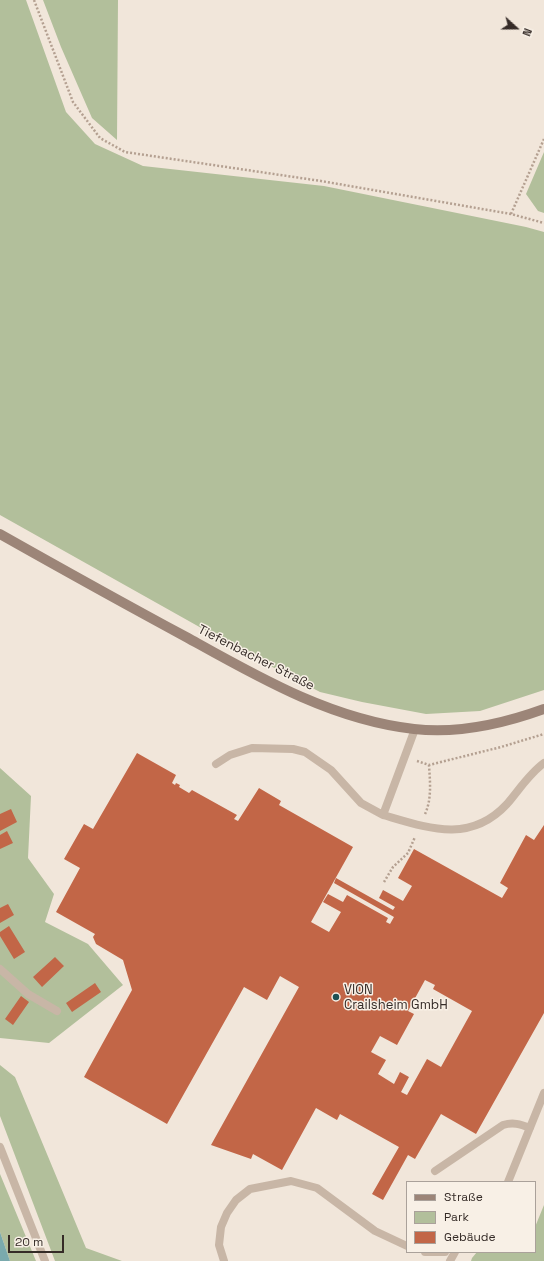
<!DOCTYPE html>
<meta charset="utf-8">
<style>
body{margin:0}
#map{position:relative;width:544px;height:1261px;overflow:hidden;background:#f1e6da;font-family:"Space Grotesk",sans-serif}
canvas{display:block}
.legend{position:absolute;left:406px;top:1181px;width:130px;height:72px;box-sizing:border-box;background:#f8f0e6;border:1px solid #aaa19a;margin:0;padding:5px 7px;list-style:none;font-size:12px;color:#352b27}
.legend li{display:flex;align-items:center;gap:8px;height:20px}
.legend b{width:20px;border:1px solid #aaa19a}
.north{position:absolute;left:496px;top:8px;width:40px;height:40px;-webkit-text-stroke:3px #f8f0e6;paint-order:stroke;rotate:111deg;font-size:11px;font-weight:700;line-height:16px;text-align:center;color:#352b27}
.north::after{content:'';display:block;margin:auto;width:14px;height:18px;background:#352b27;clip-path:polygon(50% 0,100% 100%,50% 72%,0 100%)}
.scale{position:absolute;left:8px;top:1235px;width:56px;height:18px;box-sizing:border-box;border:2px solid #352b27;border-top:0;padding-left:5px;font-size:12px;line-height:14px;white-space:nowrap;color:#352b27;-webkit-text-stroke:3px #f8f0e6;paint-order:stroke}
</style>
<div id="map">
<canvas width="544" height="1261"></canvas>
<ul class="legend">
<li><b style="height:5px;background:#9c8578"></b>Straße</li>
<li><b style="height:11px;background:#b2bf9b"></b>Park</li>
<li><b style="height:11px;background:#c26647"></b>Gebäude</li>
</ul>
<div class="north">N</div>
<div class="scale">20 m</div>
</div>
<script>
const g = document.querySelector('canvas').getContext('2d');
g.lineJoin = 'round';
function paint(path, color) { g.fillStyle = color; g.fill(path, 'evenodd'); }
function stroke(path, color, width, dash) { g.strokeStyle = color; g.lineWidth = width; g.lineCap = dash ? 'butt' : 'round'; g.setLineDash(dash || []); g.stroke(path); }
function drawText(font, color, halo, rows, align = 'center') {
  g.font = font + ' "Space Grotesk",sans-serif'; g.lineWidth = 3; g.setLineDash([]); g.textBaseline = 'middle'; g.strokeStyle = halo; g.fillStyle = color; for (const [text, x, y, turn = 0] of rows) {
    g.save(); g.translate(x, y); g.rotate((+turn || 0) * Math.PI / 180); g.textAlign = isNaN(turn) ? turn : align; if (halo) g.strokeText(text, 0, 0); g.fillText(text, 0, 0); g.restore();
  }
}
paint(new Path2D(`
 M0,0H26L66,112L95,144L143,166L324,186L526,227L544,232V690L480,711L426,714L362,702L320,692L244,652L0,515Z
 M43,0H118L117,140L92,118L61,47Z
 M544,152V213L538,211L526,194Z
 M0,768L31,796L28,858L54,894L45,922L88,944L123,985L49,1043L0,1038Z
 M0,1065L15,1077L86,1248L122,1261H55L0,1116Z
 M0,1174L36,1261H10L0,1232Z
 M544,1205V1261H471L472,1258L477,1252H535V1227Z`), '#b2bf9b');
paint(new Path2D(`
 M0,1232L10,1261H0Z`), '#7aaaad');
paint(new Path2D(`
 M137,753L176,775L172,783L175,785L176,783L180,785L179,787L189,793L192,790L237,815L234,819L238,821L259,788L281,801L279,805L353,847L311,922L329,932L341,912L323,902L328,894L343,902L347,895L388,918L386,922L390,924L394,917L334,883L336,878L393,910L395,907L379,898L383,890L403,901L412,886L398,878L414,849L502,898L508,888L500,883L526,835L534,840L544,825V1013L476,1134L441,1114L415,1159L408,1155L383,1200L372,1194L399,1147L340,1114L337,1120L316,1108L282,1170L253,1154L251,1159L211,1145L299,987L280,976L267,1000L244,987L167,1124L84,1077L132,990L123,960L96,944L93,937L95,934L56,912L80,868L64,859L84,824L93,829ZM425,980L435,985L433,989L472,1011L441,1067L427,1059L407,1095L401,1092L409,1077L400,1072L394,1084L378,1074L386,1060L371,1052L380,1036L397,1045L414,1014L408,1011Z
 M11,809L17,822L0,831V814Z
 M7,831L13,843L0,849V835Z
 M8,904L14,915L0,923V908Z
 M9,926L25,952L14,959L0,936V932Z
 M55,957L64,966L42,987L33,977Z
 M95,983L101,992L72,1012L66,1003Z
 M21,996L29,1002L13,1025L5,1019Z`), '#c26647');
stroke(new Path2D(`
 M34,0L73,102L100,138L125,152L321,181L511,214L544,223
 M511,214L544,139
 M417,761L429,765L501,747L544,734
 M425,814C432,799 430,781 429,765
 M384,882L393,867L408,853L415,837`), '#b4a091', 2.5, [2, 2]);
stroke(new Path2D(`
 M415,729L383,815C428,828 470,844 507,804C519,790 529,774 544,763
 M216,764L230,755L252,748L293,749L305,752L331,770L361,803L383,815
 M0,969L28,994L57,1011
 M0,1147L45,1261
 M435,1171L503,1125C513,1122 520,1124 530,1128
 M508,1182L544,1093
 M425,1252H445
 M224,1261L219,1245L221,1227L227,1213L236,1200L250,1189L291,1181L317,1188L375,1231L407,1246
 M450,1261L455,1252`), '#c8b6a6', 8);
stroke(new Path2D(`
 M0,534C62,569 125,604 188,638C258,677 332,720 414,729C458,734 503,724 544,709`), '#9c8578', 10);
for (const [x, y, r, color] of [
 [336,997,4,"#1e5054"]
]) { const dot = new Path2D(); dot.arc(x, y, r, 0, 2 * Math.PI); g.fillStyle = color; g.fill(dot); stroke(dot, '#f8f0e6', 1.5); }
drawText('13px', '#352b27', '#f8f0e6', [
 ["Tiefenbacher Straße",256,658,27]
]);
drawText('13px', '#352b27', '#f8f0e6', [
 ["VION",344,990],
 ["Crailsheim GmbH",344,1005]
], 'left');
</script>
